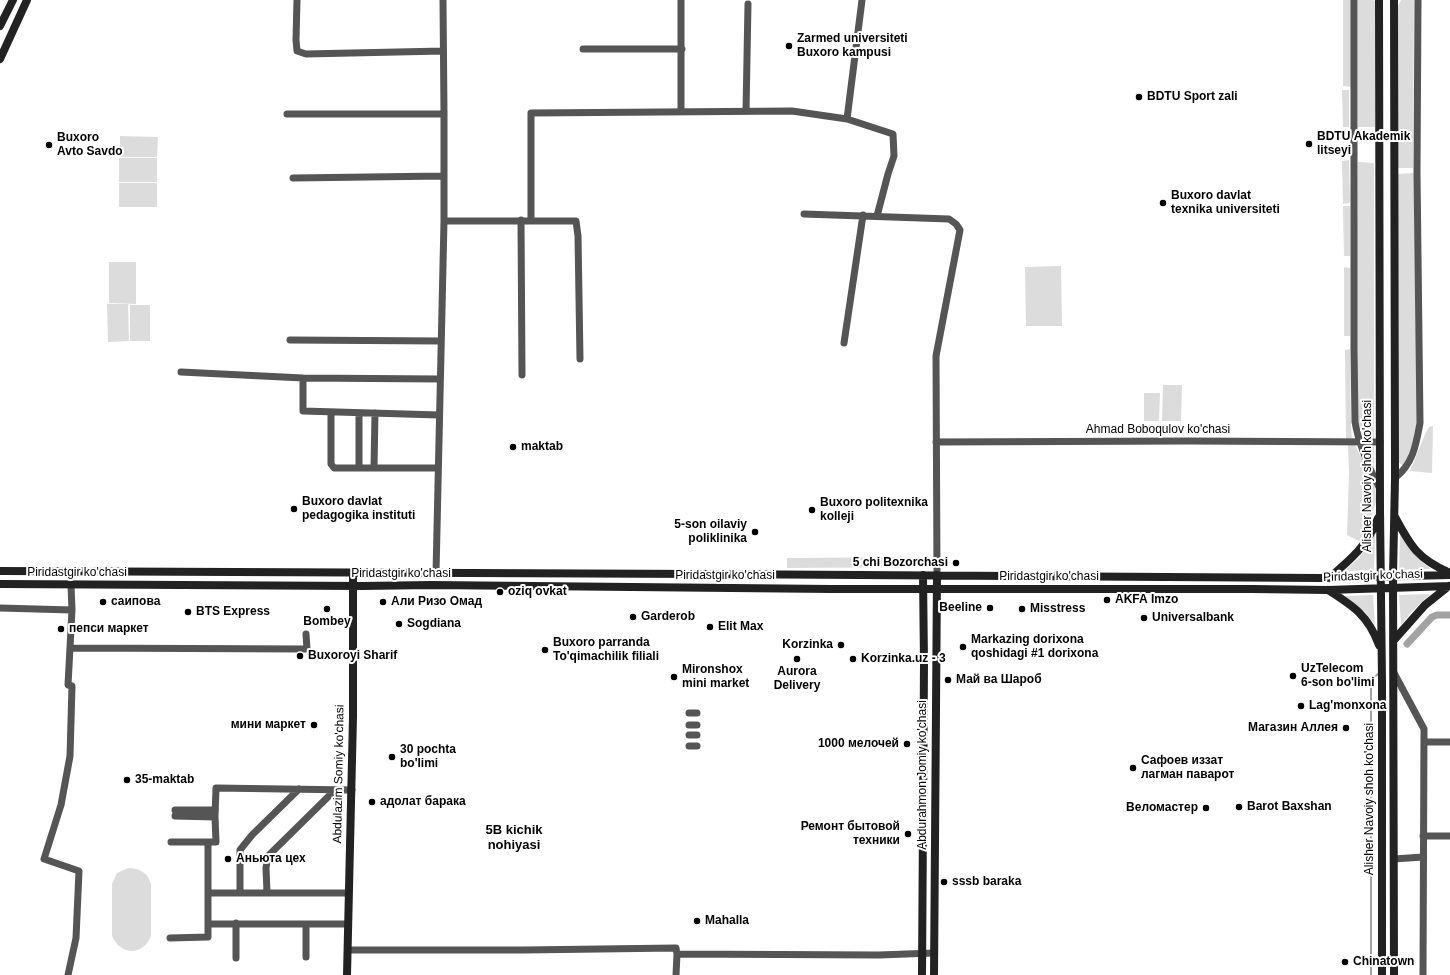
<!DOCTYPE html>
<meta charset="utf-8">
<style>
body{margin:0}
canvas{display:block;background:#fff}
</style>
<canvas width="1450" height="975"></canvas>
<script>
const g = document.querySelector('canvas').getContext('2d');
g.lineJoin = 'round';
function paint(path, color) { g.fillStyle = color; g.fill(path, 'evenodd'); }
function stroke(path, color, width, dash) { g.strokeStyle = color; g.lineWidth = width; g.lineCap = dash ? 'butt' : 'round'; g.setLineDash(dash || []); g.stroke(path); }
function drawText(font, color, halo, rows, align = 'center') {
  g.font = font + ' Helvetica,sans-serif'; g.lineWidth = 4; g.setLineDash([]); g.textBaseline = 'middle'; g.strokeStyle = halo; g.fillStyle = color; for (const [text, x, y, turn = 0] of rows) {
    g.save(); g.translate(x, y); g.rotate((+turn || 0) * Math.PI / 180); g.textAlign = isNaN(turn) ? turn : align; if (halo) g.strokeText(text, 0, 0); g.fillText(text, 0, 0); g.restore();
  }
}
paint(new Path2D(`
 M1343,0H1351V87L1343,86Z
 M1358,0H1373L1375,1V127H1358Z
 M1401,0H1414L1413,168H1398V6Z
 M1342,90H1349V127H1343Z
 M120,136L158,137L157,157H120Z
 M119,158H157V182H119Z
 M1349,160L1350,201L1349,203L1343,204L1342,161Z
 M1358,162L1374,163V467L1372,464L1357,418V235Z
 M1414,173L1417,421L1415,438L1404,465H1402L1398,462L1399,330L1397,174Z
 M119,183H157V207H119Z
 M1343,206H1350V256H1344Z
 M109,262H136V304L109,303Z
 M1061,266L1062,326H1026L1025,267Z
 M1344,267L1350,268V336H1344Z
 M107,304H128L129,341L108,342Z
 M130,305H150V341H130Z
 M1350,349L1351,425L1352,441L1346,440L1345,350Z
 M1163,385H1182L1181,421H1162Z
 M1144,393H1160L1159,421H1144Z
 M1433,426L1432,473L1410,471L1426,432L1429,427Z
 M1348,445H1355L1375,485L1376,501L1372,515L1366,530L1359,541L1347,535L1349,473Z
 M1400,533C1407,549 1417,558 1431,569L1399,570Z
 M1375,535L1374,570L1344,571L1360,557Z
 M924,557L927,559L923,567L787,568V558Z
 M1431,594C1419,604 1410,613 1401,625L1399,595Z
 M1373,595L1375,625L1365,612L1345,596Z
 M128,868C140,868 148,873 151,884V936C143,956 121,956 112,936V884L117,873Z`), '#dcdcdc');
stroke(new Path2D(`
 M1371,975V680L1379,673`), '#a3a3a3', 2);
stroke(new Path2D(`
 M1407,644L1432,617L1437,615H1450`), '#a3a3a3', 7);
stroke(new Path2D(`
 M297,0L296,40L297,51L306,54L443,51
 M681,0V112
 M1354,0V350L1355,422C1359,445 1369,468 1380,489
 M583,49H682
 M746,111L748,4
 M287,114H444
 M847,119L862,0
 M293,178L444,176
 M804,214L949,219L956,224L960,230L936,356L937,575
 M521,220L522,375
 M531,220V113L792,111L847,119L893,134L894,156L888,174L877,216
 M444,221H576L578,236L580,359
 M290,340L441,341
 M844,343L863,215
 M181,372L303,378L440,379
 M303,378V411L439,415
 M331,412V464L334,468H438
 M359,413V468
 M936,442L1189,441L1380,442
 M374,468L375,413
 M1395,478C1413,464 1416,445 1420,423L1417,172L1418,0
 M436,573L444,221V114L443,0
 M71,585L72,610
 M0,608L72,610L68,685L72,686L70,756L61,805L44,859L79,871L76,938L68,975
 M70,648L307,649L306,634
 M1394,673L1424,729L1423,975
 M689,713H697
 M689,725H697
 M689,735H697
 M1424,742H1450
 M689,746H697
 M175,810H215
 M175,816L215,817
 M1423,836H1450
 M171,842H216L215,817L216,788L352,790
 M1394,859L1423,857
 M208,893H348
 M240,893V850L252,835L299,789
 M267,893L266,868L268,856L335,790
 M208,924H348
 M170,938L208,937V843
 M348,950H524L676,948L677,954L879,955L934,953
 M306,957V924
 M236,958V923
 M676,975L677,954`), '#555', 7);
stroke(new Path2D(`
 M1379,0L1380,511L1382,682V975
 M0,26L13,0
 M0,59L27,0
 M1395,517C1411,547 1418,559 1450,573
 M0,571L704,574L1320,578L1450,575
 M1329,578C1350,560 1369,544 1378,518
 M0,584L362,586L431,585L832,589H1252L1328,590L1450,586
 M1328,590C1353,606 1368,615 1379,645
 M1394,640L1425,605L1449,586
 M347,975L353,717V573
 M922,975L924,663L923,575
 M934,975L937,575
 M1394,975L1393,576L1395,478L1394,0`), '#222', 8);
for (const [x, y, r, color] of [
 [789,46,4,"#000"],
 [1139,97,4,"#000"],
 [1309,144,4,"#000"],
 [49,145,4,"#000"],
 [1163,203,4,"#000"],
 [513,447,4,"#000"],
 [294,509,4,"#000"],
 [812,510,4,"#000"],
 [755,532,4,"#000"],
 [956,563,4,"#000"],
 [500,592,4,"#000"],
 [1107,600,4,"#000"],
 [103,602,4,"#000"],
 [383,602,4,"#000"],
 [990,608,4,"#000"],
 [327,609,4,"#000"],
 [1022,609,4,"#000"],
 [188,612,4,"#000"],
 [633,617,4,"#000"],
 [1144,618,4,"#000"],
 [399,624,4,"#000"],
 [710,627,4,"#000"],
 [61,629,4,"#000"],
 [841,645,4,"#000"],
 [963,647,4,"#000"],
 [545,650,4,"#000"],
 [300,656,4,"#000"],
 [797,659,4,"#000"],
 [853,659,4,"#000"],
 [1293,676,4,"#000"],
 [674,677,4,"#000"],
 [948,680,4,"#000"],
 [1301,706,4,"#000"],
 [314,725,4,"#000"],
 [1346,728,4,"#000"],
 [907,744,4,"#000"],
 [392,757,4,"#000"],
 [1133,768,4,"#000"],
 [127,780,4,"#000"],
 [372,802,4,"#000"],
 [1239,807,4,"#000"],
 [1206,808,4,"#000"],
 [908,834,4,"#000"],
 [228,859,4,"#000"],
 [944,882,4,"#000"],
 [697,921,4,"#000"],
 [1345,962,4,"#000"]
]) { const dot = new Path2D(); dot.arc(x, y, r, 0, 2 * Math.PI); g.fillStyle = color; g.fill(dot); stroke(dot, '#fff', 1.5); }
drawText('bold 12px', '#000', '#fff', [
 ["Zarmed universiteti",797,39],
 ["Buxoro kampusi",797,53],
 ["BDTU Sport zali",1147,97],
 ["BDTU Akademik",1317,137],
 ["litseyi",1317,151],
 ["Buxoro",57,138],
 ["Avto Savdo",57,152],
 ["Buxoro davlat",1171,196],
 ["texnika universiteti",1171,210],
 ["maktab",521,447],
 ["Buxoro davlat",302,502],
 ["pedagogika instituti",302,516],
 ["Buxoro politexnika",820,503],
 ["kolleji",820,517],
 ["5-son oilaviy",747,525,"right"],
 ["poliklinika",747,539,"right"],
 ["5 chi Bozorchasi",948,563,"right"],
 ["oziq ovkat",508,592],
 ["AKFA Imzo",1115,600],
 ["саипова",111,602],
 ["Али Ризо Омад",391,602],
 ["Beeline",982,608,"right"],
 ["Misstress",1030,609],
 ["BTS Express",196,612],
 ["Garderob",641,617],
 ["Universalbank",1152,618],
 ["Bombey",327,622,"center"],
 ["Sogdiana",407,624],
 ["Elit Max",718,627],
 ["пепси маркет",69,629],
 ["Markazing dorixona",971,640],
 ["qoshidagi #1 dorixona",971,654],
 ["Buxoro parranda",553,643],
 ["To'qimachilik filiali",553,657],
 ["Korzinka",833,645,"right"],
 ["Buxoroyi Sharif",308,656],
 ["Korzinka.uz - 3",861,659],
 ["UzTelecom",1301,669],
 ["6-son bo'limi",1301,683],
 ["Mironshox",682,670],
 ["mini market",682,684],
 ["Aurora",797,672,"center"],
 ["Delivery",797,686,"center"],
 ["Май ва Шароб",956,680],
 ["Lag'monxona",1309,706],
 ["мини маркет",306,725,"right"],
 ["Магазин Аллея",1338,728,"right"],
 ["1000 мелочей",899,744,"right"],
 ["30 pochta",400,750],
 ["bo'limi",400,764],
 ["Сафоев иззат",1141,761],
 ["лагман паварот",1141,775],
 ["35-maktab",135,780],
 ["адолат барака",380,802],
 ["Barot Baxshan",1247,807],
 ["Веломастер",1198,808,"right"],
 ["Ремонт бытовой",900,827,"right"],
 ["техники",900,841,"right"],
 ["Аньюта цех",236,859],
 ["sssb baraka",952,882],
 ["Mahalla",705,921],
 ["Chinatown",1353,962]
], 'left');
drawText('12px', '#000', '#fff', [
 ["Ahmad Boboqulov ko'chasi",1158,430],
 ["Alisher Navoiy shoh ko'chasi",1368,476,-90],
 ["Piridastgir ko'chasi",77,573],
 ["Piridastgir ko'chasi",401,574],
 ["Piridastgir ko'chasi",725,576],
 ["Piridastgir ko'chasi",1373,576,-2],
 ["Piridastgir ko'chasi",1049,577],
 ["Abdulazim Somiy ko'chasi",339,774,-89],
 ["Abdurahmon Jomiy ko'chasi",923,775,-90],
 ["Alisher Navoiy shoh ko'chasi",1370,799,-90]
]);
drawText('bold 13px', '#000', '#fff', [
 ["5B kichik",514,830],
 ["nohiyasi",514,845]
]);
</script>
